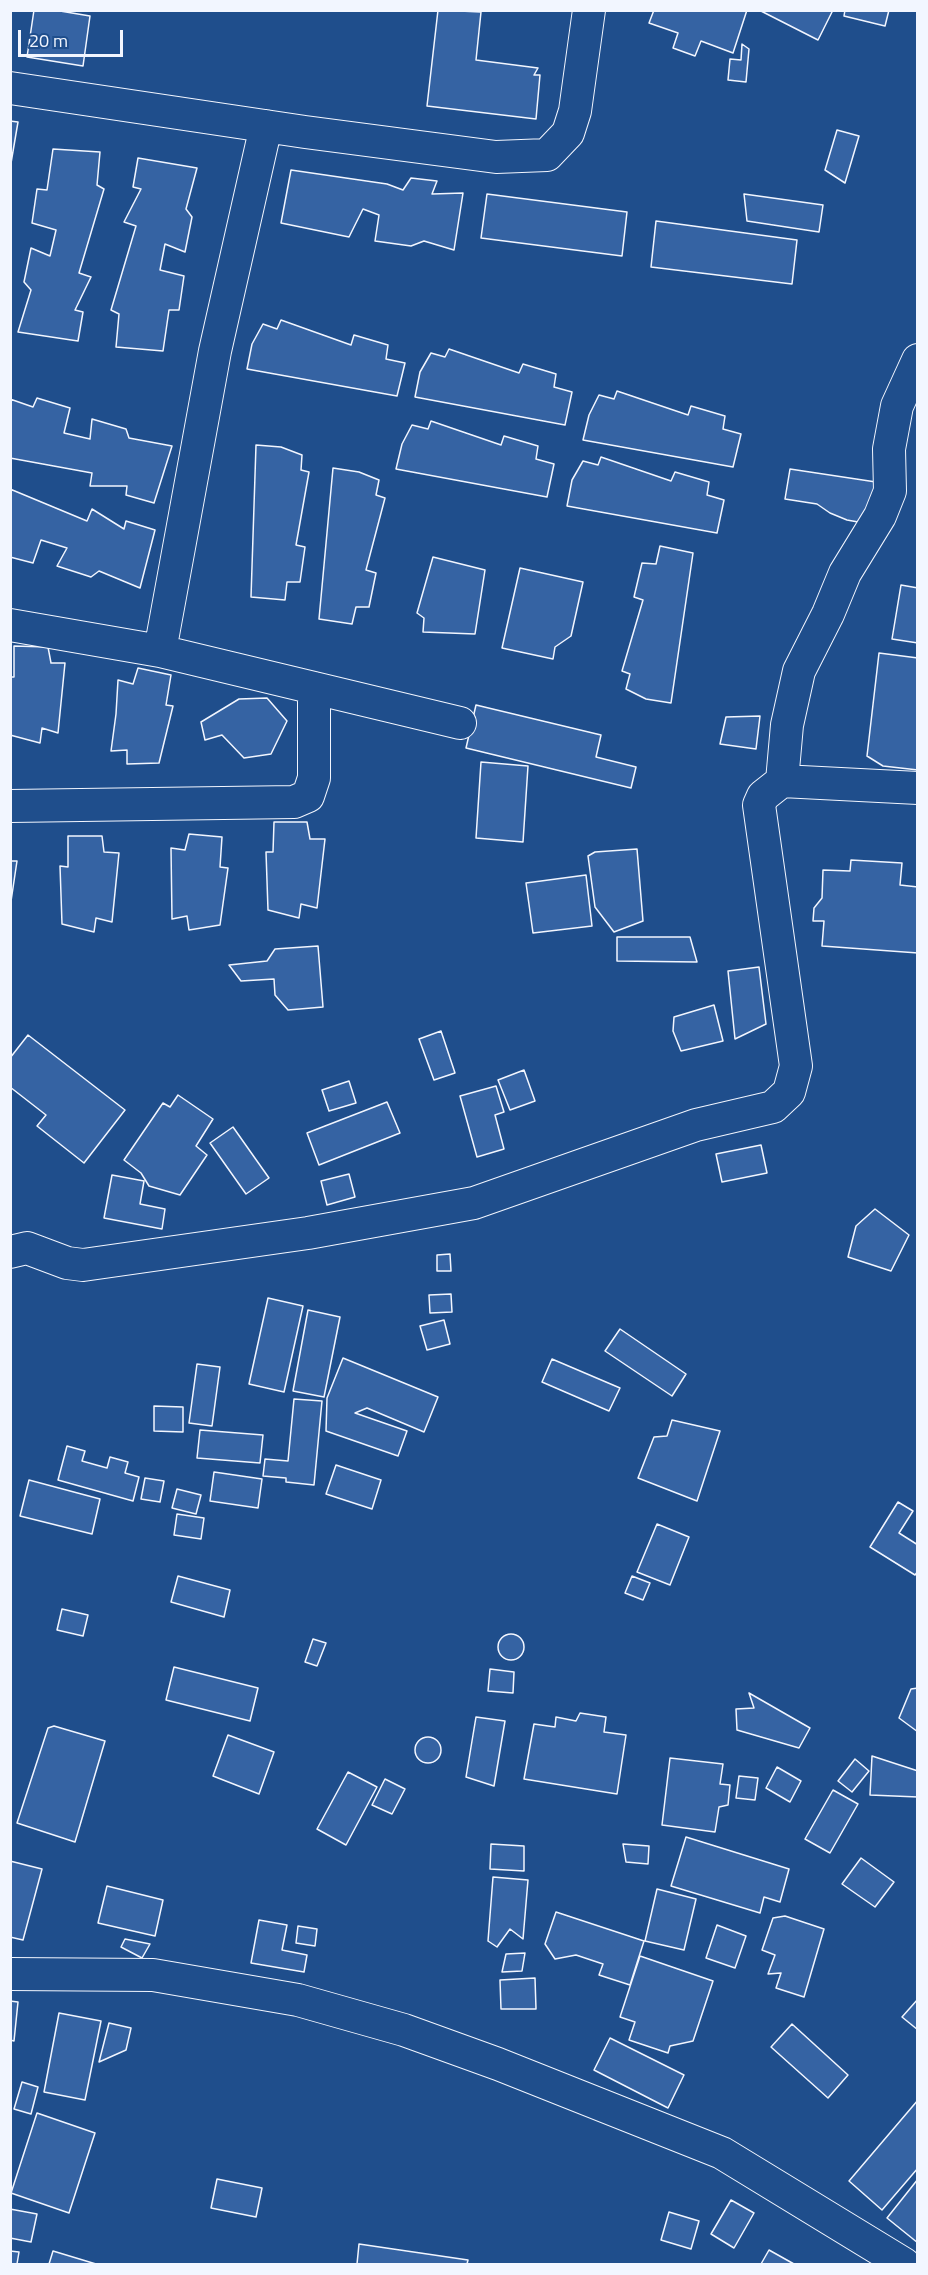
<!DOCTYPE html>
<style>
body{margin:0}
#map{position:relative;width:928px;height:2275px;overflow:hidden;background:#1f4e8c;font-family:"Titillium Web",sans-serif}
canvas{display:block}
.frame{position:absolute;inset:0;border:12px solid #f2f6ff;pointer-events:none}
.scale{position:absolute;left:18px;top:30px;width:105px;height:27px;box-sizing:border-box;border:3px solid #f2f6ff;border-top:0;padding-left:8px;font-size:18px;line-height:21px;white-space:nowrap;color:#f2f6ff;-webkit-text-stroke:4px #1f4e8c;paint-order:stroke}
</style>
<div id="map">
<canvas width="928" height="2275"></canvas>
<div class="frame"></div>
<div class="scale">20 m</div>
</div>
<script>
const g = document.querySelector('canvas').getContext('2d');
g.lineJoin = 'round';
function paint(path, color) { g.fillStyle = color; g.fill(path, 'evenodd'); }
function stroke(path, color, width, dash) { g.strokeStyle = color; g.lineWidth = width; g.lineCap = dash ? 'butt' : 'round'; g.setLineDash(dash || []); g.stroke(path); }
const building = new Path2D(`
 M34,10H54L90,16L83,66L27,57Z
 M438,10L481,12L476,60L538,68L534,75H540L536,119L427,106Z
 M654,10H747L733,53L701,41L695,56L673,48L678,33L649,23Z
 M759,10H833L818,40Z
 M845,10H889L885,26L844,16Z
 M742,44L749,49L746,82L728,80L730,59L741,60Z
 M10,121L18,122L10,169Z
 M837,130L859,136L845,183L825,170Z
 M53,149L100,152L97,185L104,189L79,273L91,277L75,310L83,312L78,341L18,332L31,290L24,282L31,248L50,256L56,230L32,223L37,189L47,190Z
 M138,158L197,168L186,209L192,217L185,252L165,244L160,270L184,276L179,310H169L163,351L116,347L119,314L111,310L136,226L124,222L141,189L133,187Z
 M291,170L387,184L403,190L411,178L437,181L432,194L463,193L454,250L424,241L411,246L375,241L379,215L363,209L349,237L281,223Z
 M487,194L627,212L622,256L481,238Z
 M744,194L823,205L819,232L747,221Z
 M656,221L797,240L792,284L651,267Z
 M281,320L351,345L354,335L388,345L386,359L405,363L397,396L247,369L252,344L263,324L277,329Z
 M449,349L519,373L523,364L556,374L554,387L572,392L565,425L415,397L420,372L431,353L445,357Z
 M617,391L688,415L691,406L725,416L723,429L741,434L733,467L583,440L589,415L599,395L614,399Z
 M37,398L70,408L64,433L90,439L92,419L126,429L129,438L172,446L154,503L126,495L127,486H90L92,473L10,458V399L33,407Z
 M431,421L501,445L504,436L538,446L536,459L554,464L547,497L396,469L402,444L412,425L428,429Z
 M256,445L281,447L302,455L301,470L309,472L296,545L305,547L300,582H287L285,600L251,597Z
 M601,457L671,481L675,472L709,482L707,495L724,500L717,533L567,506L572,480L583,461L598,465Z
 M333,468L359,472L379,480L376,495L385,498L366,570L376,573L369,607H356L352,624L319,619Z
 M790,469L876,482L869,524L847,520L830,513L817,504L785,499Z
 M10,489L87,521L92,509L124,529L126,521L155,530L140,588L99,571L91,577L57,566L67,548L41,540L33,563L10,557Z
 M660,546L693,553L671,703L646,699L626,689L630,674L622,671L643,600L634,597L642,563L656,564Z
 M433,557L485,570L475,634L423,632L424,618L417,613Z
 M520,568L583,582L571,636L555,647L553,659L502,648Z
 M901,585L918,588V643L892,639Z
 M14,646L48,647L51,663H65L58,733L42,728L40,743L10,735V677H14Z
 M879,653L918,658V770L883,766L867,756Z
 M138,668L171,675L166,705L173,706L159,763L127,764V750L111,751L116,714L118,680L133,684Z
 M267,698L287,721L271,754L244,758L222,735L205,740L201,722L239,699Z
 M476,705L601,735L596,757L636,767L631,788L466,748Z
 M760,716L756,749L720,744L726,717Z
 M481,762L528,766L523,842L476,838Z
 M274,822H307L310,839H325L317,908L301,904L299,918L268,910L266,852H273Z
 M189,834L222,837L220,867L228,868L220,925L189,930L187,916L172,919L171,848L185,850Z
 M68,836H102L104,852L119,853L112,922L96,918L94,932L62,924L60,866L68,867Z
 M637,849L643,921L614,932L595,907L588,856L595,852Z
 M851,860L902,863L900,885L918,887V953L822,946L824,921H813L814,908L822,898L823,870L850,871Z
 M10,861H17L10,908Z
 M586,875L592,926L533,933L526,883Z
 M617,937H690L697,962L617,961Z
 M318,946L323,1007L288,1010L275,995L274,979L241,981L229,965L267,961L275,949Z
 M759,967L766,1024L735,1039L728,971Z
 M714,1005L723,1041L681,1051L673,1031L674,1017Z
 M441,1031L455,1073L434,1080L419,1039Z
 M28,1035L125,1110L84,1163L37,1126L46,1115L10,1087V1058Z
 M524,1070L535,1101L510,1110L498,1080Z
 M349,1081L356,1103L329,1111L322,1090Z
 M496,1086L504,1112L495,1115L504,1149L477,1157L460,1096Z
 M178,1095L213,1119L196,1146L207,1155L180,1195L149,1186L141,1173L124,1160L163,1103L170,1107Z
 M387,1102L400,1133L319,1165L307,1133Z
 M233,1127L269,1178L246,1194L210,1143Z
 M761,1145L767,1173L722,1182L716,1154Z
 M349,1174L355,1197L327,1205L321,1181Z
 M112,1175L144,1181L140,1204L165,1209L162,1229L104,1218Z
 M875,1209L909,1235L891,1271L848,1257L856,1226Z
 M450,1254L451,1271H437V1255Z
 M451,1294L452,1312L430,1313L429,1295Z
 M268,1298L303,1306L284,1392L249,1384Z
 M308,1310L340,1317L324,1397L293,1391Z
 M444,1320L450,1344L427,1350L420,1326Z
 M620,1329L686,1374L672,1396L605,1351Z
 M343,1358L438,1397L424,1432L367,1408L355,1413L407,1431L398,1456L326,1431L327,1398Z
 M552,1359L620,1388L609,1411L542,1382Z
 M197,1364L220,1367L212,1426L189,1423Z
 M294,1399L322,1401L314,1485L286,1482V1478L263,1476L265,1459L288,1461Z
 M154,1406L183,1407V1432L154,1431Z
 M672,1420L720,1431L697,1501L638,1478L654,1437L667,1436Z
 M200,1430L263,1435L260,1463L197,1458Z
 M67,1446L85,1451L82,1461L107,1468L110,1457L128,1462L125,1473L139,1477L133,1501L58,1480Z
 M336,1465L381,1480L372,1509L326,1494Z
 M214,1472L262,1479L258,1508L210,1501Z
 M145,1478L164,1481L160,1502L141,1499Z
 M29,1480L100,1499L92,1534L20,1516Z
 M177,1489L201,1495L196,1514L172,1508Z
 M898,1502L913,1511L899,1533L918,1545V1571L915,1575L870,1547Z
 M177,1514L204,1518L201,1539L174,1535Z
 M657,1524L689,1537L670,1585L637,1572Z
 M178,1576L230,1590L224,1617L171,1602Z
 M632,1576L650,1583L643,1600L625,1593Z
 M62,1609L88,1615L83,1636L57,1630Z
 M498 1647a13 13 0 1 1 26 0a13 13 0 1 1-26 0Z
 M313,1639L326,1643L317,1666L305,1662Z
 M174,1667L258,1688L250,1721L166,1700Z
 M490,1669L514,1672L513,1693L488,1691Z
 M918,1688V1732L899,1718L911,1689Z
 M749,1693L810,1728L799,1748L737,1730L736,1709L754,1708Z
 M580,1713L606,1717L604,1732L626,1735L617,1794L524,1779L534,1724L555,1727L556,1717L576,1721Z
 M476,1717L505,1721L494,1786L466,1777Z
 M54,1726L105,1741L75,1842L17,1823L48,1728Z
 M228,1735L274,1752L259,1794L213,1776Z
 M415 1750a13 13 0 1 1 26 0a13 13 0 1 1-26 0Z
 M872,1756L918,1771V1797L870,1795Z
 M670,1758L723,1764L720,1784L730,1785L728,1805L719,1807L715,1832L662,1825Z
 M855,1759L869,1771L852,1792L838,1781Z
 M777,1767L801,1781L790,1802L766,1788Z
 M348,1772L377,1787L346,1845L317,1829Z
 M739,1776L758,1778L755,1800L736,1798Z
 M385,1779L405,1789L392,1814L372,1805Z
 M833,1790L858,1804L830,1853L805,1839Z
 M686,1837L789,1869L780,1902L764,1897L760,1913L671,1886Z
 M491,1844L524,1846V1871L490,1869Z
 M623,1844L649,1846L648,1864L626,1862Z
 M861,1858L894,1882L875,1907L842,1884Z
 M10,1861L42,1869L23,1940L10,1937Z
 M493,1877L528,1880L523,1939L510,1929L497,1947L488,1941Z
 M107,1886L163,1900L155,1936L98,1923Z
 M657,1889L696,1899L684,1950L645,1941Z
 M556,1912L644,1941L630,1985L599,1975L603,1964L576,1955L555,1959L545,1944Z
 M785,1916L824,1929L804,1997L776,1988L781,1973L768,1974L775,1955L762,1950L773,1918Z
 M259,1920L287,1925L282,1950L307,1955L304,1972L251,1963Z
 M717,1925L746,1936L735,1968L706,1958Z
 M298,1926L317,1929L315,1946L296,1943Z
 M125,1939L150,1944L142,1958L121,1947Z
 M525,1953L522,1971L502,1972L506,1954Z
 M640,1956L713,1981L693,2041L670,2046L668,2053L629,2040L635,2022L620,2017Z
 M535,1978L536,2009H501L500,1980Z
 M918,1999V2030L902,2017Z
 M10,2001L18,2002L14,2041L10,2040Z
 M59,2013L101,2021L85,2100L44,2092Z
 M109,2023L131,2028L126,2050L99,2062Z
 M792,2024L848,2075L828,2098L771,2047Z
 M610,2038L684,2075L668,2108L594,2070Z
 M22,2082L38,2087L31,2114L14,2109Z
 M918,2100V2168L882,2210L849,2181Z
 M37,2113L95,2133L69,2213L11,2193Z
 M217,2179L262,2188L256,2217L211,2208Z
 M918,2179V2243L887,2218Z
 M731,2200L754,2213L734,2248L711,2234Z
 M10,2209L37,2214L31,2242L10,2238Z
 M669,2212L699,2221L691,2249L661,2240Z
 M359,2244L468,2260L467,2264H357Z
 M769,2250L794,2264H761Z
 M10,2251L19,2252L17,2264H10Z
 M53,2251L96,2264H49Z`);
paint(building, '#3563a3');
stroke(building, '#f2f6ff', 1.5);
const street = new Path2D(`
 M10,88L305,132L496,157L547,155L568,133L575,111L589,10
 M10,625L160,651L460,723
 M160,651L215,351L266,126
 M782,781L787,725L799,671L828,614L845,573L880,516L890,491L889,449L897,406L918,360
 M10,806L294,802L308,796L314,778V688
 M10,1252L27,1248L67,1263L83,1265L308,1233L474,1203L696,1125L773,1107L789,1092L796,1066L759,805L763,796L782,781L918,788
 M10,1974L153,1975L298,2000L404,2030L498,2064L722,2153L904,2264`);
stroke(street, '#f2f6ff', 34);
stroke(street, '#1f4e8c', 32);
</script>
